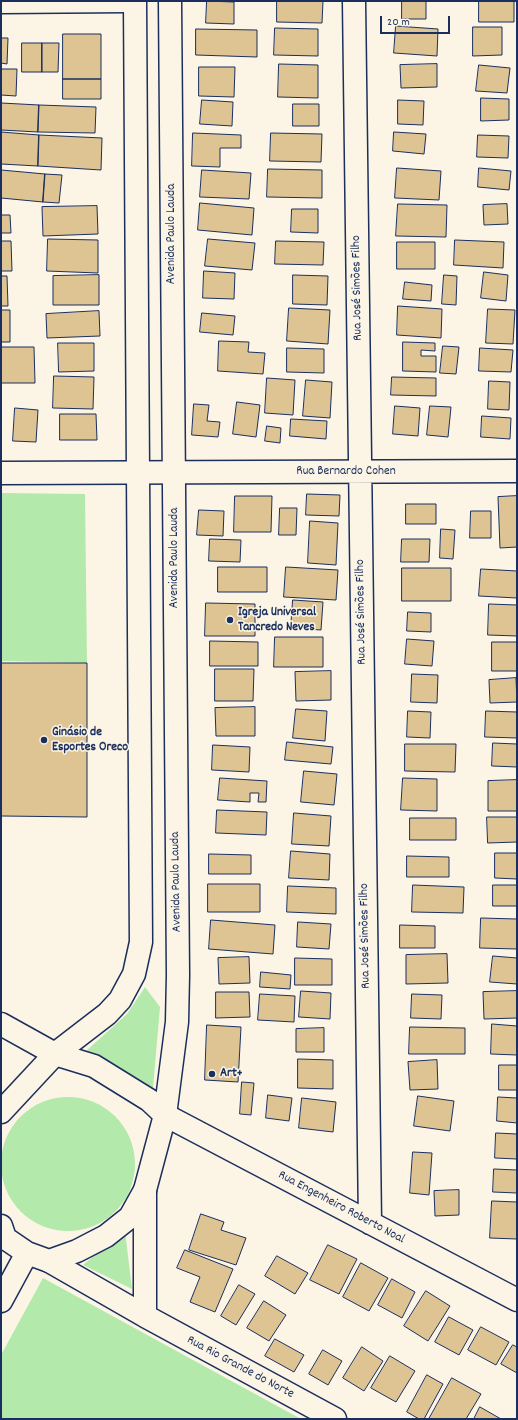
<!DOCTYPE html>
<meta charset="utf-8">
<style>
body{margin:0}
#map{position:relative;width:518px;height:1420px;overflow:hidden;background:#fcf5e5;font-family:Dekko,sans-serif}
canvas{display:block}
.frame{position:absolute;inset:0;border:2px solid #1b2f5e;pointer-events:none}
.scale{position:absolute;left:380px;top:16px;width:70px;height:18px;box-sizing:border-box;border:2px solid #1b2f5e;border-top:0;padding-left:5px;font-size:12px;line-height:14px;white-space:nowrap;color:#1b2f5e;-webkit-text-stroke:3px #fcf5e5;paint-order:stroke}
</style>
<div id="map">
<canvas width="518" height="1420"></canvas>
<div class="frame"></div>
<div class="scale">20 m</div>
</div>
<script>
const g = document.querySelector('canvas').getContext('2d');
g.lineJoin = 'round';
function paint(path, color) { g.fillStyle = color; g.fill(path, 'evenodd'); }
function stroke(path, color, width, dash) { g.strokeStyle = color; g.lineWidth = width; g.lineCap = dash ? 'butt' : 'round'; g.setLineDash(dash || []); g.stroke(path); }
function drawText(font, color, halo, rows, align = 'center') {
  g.font = font + ' Dekko,sans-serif'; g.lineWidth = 3; g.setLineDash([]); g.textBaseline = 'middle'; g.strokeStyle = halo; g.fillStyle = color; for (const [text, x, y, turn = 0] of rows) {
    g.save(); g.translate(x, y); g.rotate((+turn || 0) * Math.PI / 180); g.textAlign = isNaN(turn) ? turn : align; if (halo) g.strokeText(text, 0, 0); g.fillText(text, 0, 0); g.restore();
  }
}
paint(new Path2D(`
 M1,493L85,494L87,663L1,661Z
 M145,987L160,1007L153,1088L86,1051L127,1014Z
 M1 1164a67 67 0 1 1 134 0a67 67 0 1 1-134 0Z
 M125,1231L132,1289L83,1265Z
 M43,1278L301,1419H1V1355Z`), '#b3eaac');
const building = new Path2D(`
 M207,1L234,2V24L206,23Z
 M277,1H323L322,23L277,22Z
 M402,1H426V19H402Z
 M479,1H514V22H479Z
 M396,26L438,29L437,56L394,53Z
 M473,27H502V55L473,56Z
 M275,28L318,29V56L274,55Z
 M196,29L257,30V57L196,55Z
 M63,34H101V79H63Z
 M1,38H8L7,64L1,63Z
 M22,43H42V72H22Z
 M42,43H59L58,72H42Z
 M279,64L318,65V98L278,97Z
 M437,64V87L401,88L400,65Z
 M479,65L510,68L507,93L476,91Z
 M199,67H235L234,97L199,96Z
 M1,69H17L16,96L1,95Z
 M63,79H101V99H63Z
 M481,98L509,99V120L481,121Z
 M202,100L233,102L232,126L200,124Z
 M398,100L424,101L423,125L398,124Z
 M1,103L39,105L38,132L1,130Z
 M293,104H319V126H293Z
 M39,105L96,107L95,133L38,132Z
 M1,132L39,135L38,166L1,164Z
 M394,132L426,134L424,154L393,151Z
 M193,133L241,135V148H220V167L192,166Z
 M271,133L322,134L321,162L270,161Z
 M39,135L102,138L101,170L38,166Z
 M478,135L509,136L508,158L477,157Z
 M397,168L441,171L439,200L395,198Z
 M479,168L511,171L509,190L478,187Z
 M268,169L322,170V198L267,197Z
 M1,170L45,174L43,202L1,198Z
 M202,170L251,173L249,199L200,197Z
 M45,174L62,175L59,203L43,202Z
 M200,203L254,208L252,235L198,230Z
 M398,204L447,205L446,237L396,236Z
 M507,204L508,224L484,225L483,205Z
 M97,206L98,234L43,236L42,207Z
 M292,209H318V233L291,232Z
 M1,215H10L11,233H1Z
 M48,239L98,240V273L47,271Z
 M208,239L255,243L252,270L205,266Z
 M455,240L504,242L503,268L454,265Z
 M1,241H11L12,271H1Z
 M276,241L324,242L323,265L275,264Z
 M397,242H435V269H397Z
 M204,271L235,273L234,299L203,298Z
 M484,272L508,275L506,301L481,298Z
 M99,275V305H53V276Z
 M293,275L328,276L327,305L293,304Z
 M444,275L457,276L456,305L442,304Z
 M1,276H7L8,306H1Z
 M405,282L432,285L431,301L403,299Z
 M398,306L442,309L441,338L397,335Z
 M289,308L330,310L328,344L287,341Z
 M488,309L515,310L513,344L486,343Z
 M1,310H10V342H1Z
 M99,311L100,336L47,338L46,314Z
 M202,313L235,316L233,335L200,332Z
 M219,341L249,342L248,352L265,353L263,374L218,371Z
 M403,342L435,343V351L421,350V356H436V372L403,371Z
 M58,343H94V371L59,372Z
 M443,346L459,347L456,374L440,373Z
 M1,347H34L35,383H1Z
 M287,348L324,349V373L287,372Z
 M480,348L513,350L511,372L479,371Z
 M54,376L94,377L93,409L53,408Z
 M392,377L436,378V396L391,395Z
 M267,378L295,380L293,415L265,413Z
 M306,380L332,382L330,418L303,416Z
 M489,381L510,382L509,410L488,409Z
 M237,402L260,405L256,437L233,434Z
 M194,404L209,405L207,421L220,422L218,437L192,435Z
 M395,406L420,408L418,436L393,434Z
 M430,406L451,407L448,437L427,435Z
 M15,408L38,410L36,442L13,441Z
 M60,414H96L97,440H60Z
 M482,416L511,418L510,439L481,437Z
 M291,419L327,421L326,439L290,436Z
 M267,426L281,428L280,443L265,441Z
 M307,494L340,495L339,516L306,515Z
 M235,496H272L271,532H234Z
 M517,496V547L500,548L498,497Z
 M406,504H436V524H406Z
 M280,508H297L296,535H279Z
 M199,510L224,511L223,536L197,535Z
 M471,511H491V538H470Z
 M310,521L338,523L336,565L308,563Z
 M441,529L455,530L453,559L440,558Z
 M210,539L241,540L240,562L209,561Z
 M402,539H430L429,562H401Z
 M218,567H267V592H218Z
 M286,567L338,570L336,600L284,597Z
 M402,568H451V601H402Z
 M481,569L517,571V598L479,596Z
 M293,600L323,602L321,630L291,628Z
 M206,603L255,604V636H205Z
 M489,604L517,605V636L488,635Z
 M408,612L431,613V632L407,631Z
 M275,637H323V667H274Z
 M407,639L434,641L432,666L405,664Z
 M210,641L258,642V666H210Z
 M492,642H517V671H492Z
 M1,663H87V817L1,816Z
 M215,669H254L253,701H215Z
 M331,671V700L296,701L295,672Z
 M412,674L438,675L437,703L411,702Z
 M516,678L517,702L490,703L489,680Z
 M255,707V736H216L215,708Z
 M296,709L327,711L325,741L293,738Z
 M408,711L431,712L430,738L407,737Z
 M486,711L517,712V738L485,737Z
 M287,742L333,747L331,764L285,760Z
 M493,743L517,744V767L492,766Z
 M405,744H456L455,772L405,771Z
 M213,745L250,747L249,772L212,770Z
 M304,771L337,774L334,805L301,802Z
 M220,778L267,781L266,802H258L259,793H250V802L218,800Z
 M403,778L437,779V811L401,810Z
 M517,780V811H488V781Z
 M217,810L267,812L266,835L216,833Z
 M294,813L331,816L329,846L292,844Z
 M487,817H517V842L488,843Z
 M410,818H456V840H410Z
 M291,851L330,854L329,880L289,878Z
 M495,853H517V879L495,878Z
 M209,854L251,855V874H209Z
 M407,856L449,857V877H407Z
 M208,884H260V912H208Z
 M413,885L464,887L463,913L412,912Z
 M493,885H517V906H493Z
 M288,886L336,888V914L287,912Z
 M481,918L517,919V949L480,948Z
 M211,920L275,925L273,954L209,949Z
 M298,922L331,924L329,949L297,947Z
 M400,925L435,926V948H400Z
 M447,954L448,983L406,984V955Z
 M493,956L517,958V984L490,982Z
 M249,957L250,983L219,984L218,958Z
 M295,958L332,959V985H295Z
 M261,972L291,975L290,989L260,987Z
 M301,991L331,993L330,1019L299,1017Z
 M517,991V1018L484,1019L483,992Z
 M216,992H249L250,1017L216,1018Z
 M260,994L295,996L294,1022L258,1020Z
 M412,994L442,995L441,1019L411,1018Z
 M492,1024L517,1026V1055L491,1054Z
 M207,1025L241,1027L238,1082L205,1080Z
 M410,1027L465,1028V1054H409Z
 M324,1028V1052H296V1029Z
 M298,1059L333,1060V1089L298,1088Z
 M437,1060L438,1089L410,1090L408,1062Z
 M499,1065H517V1090H499Z
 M242,1082L254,1083L251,1115L240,1114Z
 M268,1095L292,1098L289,1121L266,1118Z
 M418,1096L454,1101L450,1131L414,1126Z
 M498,1097L517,1098V1123L497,1121Z
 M302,1098L336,1102L333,1132L299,1128Z
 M496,1133L517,1134V1159L495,1158Z
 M413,1152L432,1153L429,1195L410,1193Z
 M494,1169L517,1170V1193L493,1192Z
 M459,1190V1215L435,1216L434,1191Z
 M492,1201L517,1202V1239L490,1238Z
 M201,1214L224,1222L221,1230L246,1238L236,1265L189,1250Z
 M328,1245L357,1259L339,1294L310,1280Z
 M185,1250L233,1269L215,1312L190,1302L200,1277L177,1268Z
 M277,1256L308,1273L295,1294L265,1276Z
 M361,1263L388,1278L369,1311L343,1297Z
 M392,1279L415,1292L402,1318L378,1305Z
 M239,1285L255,1294L236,1325L221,1316Z
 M426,1291L450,1306L428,1341L404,1326Z
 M264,1301L286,1315L269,1341L247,1328Z
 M449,1317L473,1330L459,1355L435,1342Z
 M481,1327L509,1342L496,1365L468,1350Z
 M275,1339L304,1355L294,1372L265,1356Z
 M513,1345L517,1347V1373L501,1364Z
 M362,1347L383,1361L364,1391L343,1378Z
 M323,1350L342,1361L328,1385L309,1374Z
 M390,1356L415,1371L396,1402L371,1388Z
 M427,1375L443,1384L424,1419H419L407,1412Z
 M452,1378L481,1394L466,1419H429Z
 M480,1407L501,1419H474Z`);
paint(building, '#dec393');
stroke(building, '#1b2f5e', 1);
const minor = new Path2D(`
 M354,1L370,1223
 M1,2L127,1
 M1,473L517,471
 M1,1024L55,1054
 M165,1115L517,1300
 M49,1261L145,1316L335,1419
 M145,1316V1190`);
const secondary = new Path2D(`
 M55,1054L94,1066L149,1100L165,1115
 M1,1112L55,1054L107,1014L120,1000L134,974L141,942L135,1
 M1,1226L5,1238L27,1253L49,1261L77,1251L106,1236L130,1217L145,1190L165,1115L177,1022L178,975L170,1
 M1,1301L27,1253`);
stroke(minor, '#1b2f5e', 25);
stroke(secondary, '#1b2f5e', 25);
stroke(minor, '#fcf5e5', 22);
stroke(secondary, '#fcf5e5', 22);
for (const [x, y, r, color] of [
 [230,620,4,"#1b2f5e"],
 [44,740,4,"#1b2f5e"],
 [212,1074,4,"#1b2f5e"]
]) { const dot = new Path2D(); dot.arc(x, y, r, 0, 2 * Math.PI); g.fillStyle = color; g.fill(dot); stroke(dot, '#fcf5e5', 1.5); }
drawText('13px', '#1b2f5e', '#fcf5e5', [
 ["Avenida Paulo Lauda",172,234,-90],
 ["Rua José Simões Filho",358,288,-91],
 ["Rua Bernardo Cohen",346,472],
 ["Avenida Paulo Lauda",175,558,-90],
 ["Rua José Simões Filho",362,612,-91],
 ["Avenida Paulo Lauda",177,882,-91],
 ["Rua José Simões Filho",366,936,-91],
 ["Rua Engenheiro Roberto Noal",341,1208,28],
 ["Rua Rio Grande do Norte",240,1368,28]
]);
drawText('bold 13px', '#1b2f5e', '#fcf5e5', [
 ["Igreja Universal",238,613],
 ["Tancredo Neves",238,628],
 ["Ginásio de",52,733],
 ["Esportes Oreco",52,748],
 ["Art+",220,1074]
], 'left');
</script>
